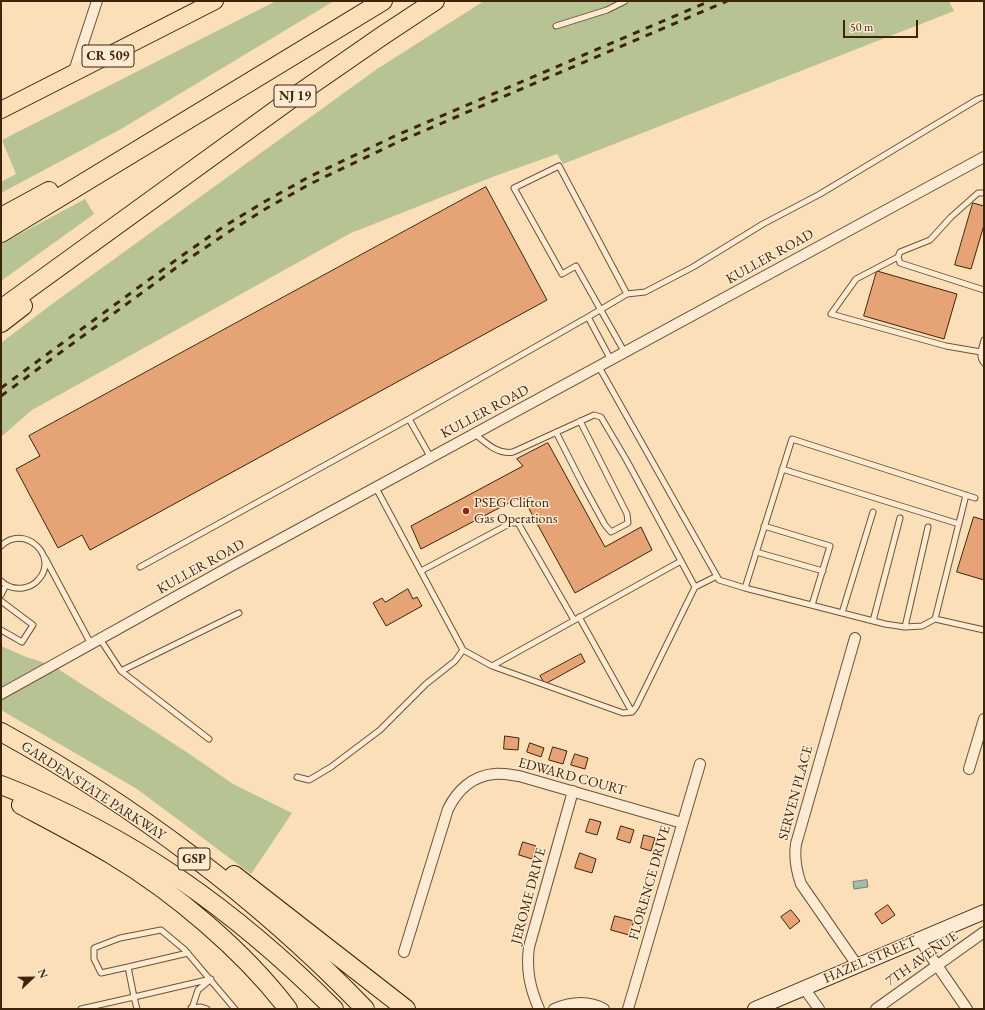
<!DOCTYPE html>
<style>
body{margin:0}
#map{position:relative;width:985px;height:1010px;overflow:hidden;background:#fadfb9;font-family:"EB Garamond",serif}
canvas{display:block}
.frame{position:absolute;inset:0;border:2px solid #3e240b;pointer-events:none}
.north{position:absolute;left:12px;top:958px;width:40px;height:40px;-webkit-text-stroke:3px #fcead2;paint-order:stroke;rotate:68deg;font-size:11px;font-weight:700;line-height:16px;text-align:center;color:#3e240b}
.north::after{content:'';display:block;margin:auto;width:14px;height:18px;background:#3e240b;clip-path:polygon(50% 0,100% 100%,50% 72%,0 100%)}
.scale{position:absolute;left:843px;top:20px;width:75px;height:18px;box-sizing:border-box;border:2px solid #3e240b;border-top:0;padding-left:5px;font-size:12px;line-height:14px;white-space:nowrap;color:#3e240b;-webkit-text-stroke:3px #fcead2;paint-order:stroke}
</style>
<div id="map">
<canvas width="985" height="1010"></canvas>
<div class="frame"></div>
<div class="north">N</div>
<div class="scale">50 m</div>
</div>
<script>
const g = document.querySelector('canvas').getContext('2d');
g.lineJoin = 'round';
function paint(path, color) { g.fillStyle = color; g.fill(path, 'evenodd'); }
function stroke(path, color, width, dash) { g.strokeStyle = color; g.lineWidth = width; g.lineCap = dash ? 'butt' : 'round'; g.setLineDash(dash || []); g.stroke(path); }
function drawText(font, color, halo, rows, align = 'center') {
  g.font = font + ' "EB Garamond",serif'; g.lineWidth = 3; g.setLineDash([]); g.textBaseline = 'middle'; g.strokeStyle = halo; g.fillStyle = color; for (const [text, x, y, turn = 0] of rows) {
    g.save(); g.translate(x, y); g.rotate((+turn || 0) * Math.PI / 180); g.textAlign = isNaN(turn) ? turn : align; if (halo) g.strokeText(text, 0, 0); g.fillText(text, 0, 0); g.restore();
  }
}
paint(new Path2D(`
 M276,1H334L121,129L1,193V182L16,174L2,140Z
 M484,1H949L954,11L563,164L557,154L495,176L351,233L32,410L1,437V343L52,304L377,69Z
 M85,199L94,214L1,281V244Z
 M1,646L26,657L52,665L185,751L233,784L292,813L251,874L137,789L1,710Z`), '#b8c394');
const water = new Path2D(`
 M867,880L868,887L854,889L853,882Z`);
paint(water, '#9fbdab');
stroke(water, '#78806b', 1);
const building = new Path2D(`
 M486,187L547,300L90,550L82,535L58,548L16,469L40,456L29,436Z
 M973,203L984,206V225L971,269L955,265Z
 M877,271L957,294L944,339L864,316Z
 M548,443L605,547L641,527L652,550L575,593L522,496L421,549L411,526L523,466L517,459Z
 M974,517L984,520V580L957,572Z
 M408,589L413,599L417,597L422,606L386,626L373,603L382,598L385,602Z
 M581,654L585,662L545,684L540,676Z
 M505,736L519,738L518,750L504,749Z
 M530,743L544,748L541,757L527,752Z
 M553,747L567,751L563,764L549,760Z
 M575,754L588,758L585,769L571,765Z
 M590,819L601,822L597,835L586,832Z
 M621,826L634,830L630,843L617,839Z
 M644,835L655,838L651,851L641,848Z
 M523,842L536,846L532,859L519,855Z
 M580,853L596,859L592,873L575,868Z
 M888,905L895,915L882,924L875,914Z
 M791,910L800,921L790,929L781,917Z
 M615,916L634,921L629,935L611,930Z`);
paint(building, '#e6a376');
stroke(building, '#3e240b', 1);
const lane = new Path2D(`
 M556,26L607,10L625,1
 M984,193H978L951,217L930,240L900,252L898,257L900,263L984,290
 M898,257L856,279L831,314L946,346L981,352
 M627,294L645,292L693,267L763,224L820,194L978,99L984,97
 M588,317L611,360
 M984,340C982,348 978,356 984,363
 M599,367L719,580L745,588L792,439L975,498
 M409,419L588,317L627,294L559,166L514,188L562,274L576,266L625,353
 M556,432L583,485L605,525L611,532L628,523L627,514L580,421
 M782,469L959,524
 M376,488L463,650L492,666L681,561L627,461L601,417L594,415L513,452C498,455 486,443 475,434
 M764,526L830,546L812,605
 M1,546C24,523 59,556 39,579C35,584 30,587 23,588C15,589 7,587 1,581
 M756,552L823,571
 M45,558L91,644
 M681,561L695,587
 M140,567L409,419L431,458
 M421,571L511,523H518L574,620
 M745,588L885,624L905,627L922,626L935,619L984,630
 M1,595L6,585
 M1,601L33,625L22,642L1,630
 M842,613L873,512
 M579,617L632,712
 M935,619L966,495
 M873,621L900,518
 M905,627L928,527
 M100,639L121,671L209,739
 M492,666L623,713L632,712L636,707L695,587L717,576
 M121,671L239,613
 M297,777L309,780L331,767L380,730L426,684L455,661L463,650
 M128,967L188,953
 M191,1008L201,1007L207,1009
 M192,1008L198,990L210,980
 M81,1009L134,997L128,967L101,973L94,959V948L120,938L161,930L185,950L235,1009
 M137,1009L134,997L211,979`);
const street = new Path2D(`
 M73,74L97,1
 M855,638L796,844C794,858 796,870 801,884L857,965
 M1,694L231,566L984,157
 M969,769L984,719
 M919,939L967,1009
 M404,952L448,809C457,791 472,776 494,774C502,773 511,775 519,776L682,823
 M804,988L819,1009
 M539,1009C530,988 526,970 529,947L573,791
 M554,1009C571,1002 588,1000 604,1009
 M628,1009L700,764
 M876,1009L984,932`);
const secondary = new Path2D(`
 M755,1009L984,912`);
const primary = new Path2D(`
 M1,110L215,1`);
const highway = new Path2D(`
 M1,217L49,191
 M1,233L383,1
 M1,309L291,99L382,36L435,1
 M1,323L23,306
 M1,732C134,805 260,900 365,1009
 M1,785C131,835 236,911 334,1009
 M21,805C51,821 82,837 112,855C174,892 244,951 288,1009
 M234,875L406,1009`);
stroke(lane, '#6d5336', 7);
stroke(street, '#6d5336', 12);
stroke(secondary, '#3e240b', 16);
stroke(primary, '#3e240b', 18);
stroke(highway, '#3e240b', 20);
stroke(lane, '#fcead2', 5);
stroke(street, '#fcead2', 10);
stroke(secondary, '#fcead2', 14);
stroke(primary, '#fadfb9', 16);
stroke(highway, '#fadfb9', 18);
stroke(new Path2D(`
 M1,388L180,257L223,227L264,202L307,178L397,135L710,1
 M1,396L184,262L227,233L267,208L310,184L400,141L727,1`), '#3e240b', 3, [7, 7]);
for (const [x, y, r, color] of [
 [466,511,4,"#8f2418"]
]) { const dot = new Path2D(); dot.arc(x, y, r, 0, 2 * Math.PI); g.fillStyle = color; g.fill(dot); stroke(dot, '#fcead2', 1.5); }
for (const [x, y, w] of [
 [108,56,52],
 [295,96,42],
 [194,859,32]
]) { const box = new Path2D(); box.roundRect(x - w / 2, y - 11, w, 22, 3); g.fillStyle = '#fcead2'; g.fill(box); stroke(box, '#3e240b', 1); }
drawText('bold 13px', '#3e240b', null, [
 ["CR 509",108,56],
 ["NJ 19",295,96],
 ["GSP",194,859]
]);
drawText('14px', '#3e240b', '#fcead2', [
 ["KULLER ROAD",770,257,-29],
 ["KULLER ROAD",485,412,-28],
 ["KULLER ROAD",201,567,-29],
 ["EDWARD COURT",572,777,15],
 ["GARDEN STATE PARKWAY",93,791,33],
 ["SERVEN PLACE",796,793,-75],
 ["FLORENCE DRIVE",650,883,-74],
 ["JEROME DRIVE",529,896,-75],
 ["7TH AVENUE",922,959,-35],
 ["HAZEL STREET",870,960,-23]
]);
drawText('14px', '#3e240b', '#fcead2', [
 ["PSEG Clifton",474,503],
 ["Gas Operations",474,519]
], 'left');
</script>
